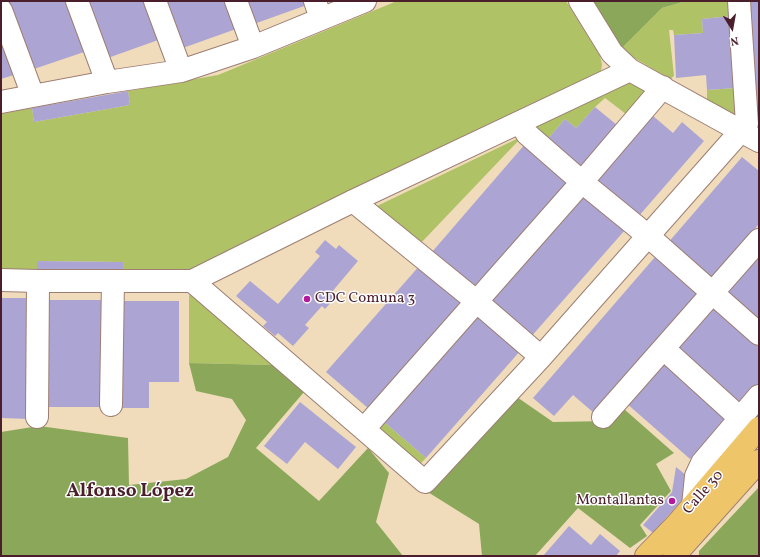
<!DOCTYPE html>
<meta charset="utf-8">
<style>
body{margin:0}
#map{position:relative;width:760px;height:557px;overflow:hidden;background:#f0dcbb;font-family:Vollkorn,serif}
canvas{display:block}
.frame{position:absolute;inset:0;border:2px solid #4a1f2b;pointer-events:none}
.north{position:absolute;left:712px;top:8px;width:40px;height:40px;-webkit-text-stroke:3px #fff;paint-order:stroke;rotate:169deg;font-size:11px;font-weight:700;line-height:16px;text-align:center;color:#4a1f2b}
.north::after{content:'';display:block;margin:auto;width:14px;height:18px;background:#4a1f2b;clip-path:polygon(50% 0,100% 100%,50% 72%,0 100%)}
</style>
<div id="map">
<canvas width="760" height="557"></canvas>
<div class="frame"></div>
<div class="north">N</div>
</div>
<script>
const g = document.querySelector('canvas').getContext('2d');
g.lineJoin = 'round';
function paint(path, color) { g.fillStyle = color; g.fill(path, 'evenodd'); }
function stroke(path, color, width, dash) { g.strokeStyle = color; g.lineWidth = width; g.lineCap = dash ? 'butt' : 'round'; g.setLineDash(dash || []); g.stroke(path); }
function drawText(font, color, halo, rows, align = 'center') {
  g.font = font + ' Vollkorn,serif'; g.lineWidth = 3; g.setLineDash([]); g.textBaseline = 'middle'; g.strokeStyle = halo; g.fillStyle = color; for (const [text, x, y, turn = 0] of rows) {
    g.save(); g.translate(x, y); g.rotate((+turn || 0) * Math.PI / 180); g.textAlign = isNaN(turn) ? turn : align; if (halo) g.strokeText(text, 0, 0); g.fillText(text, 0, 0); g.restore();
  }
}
paint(new Path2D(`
 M397,1H566L600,56L602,64L601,72L189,271L123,275V262L37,261V274L1,272V114L32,108L34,122L130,105L128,91L218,75Z
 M686,1H731V16L702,19L703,33L674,35L673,30H669L674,76L670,79L636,59L622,48L662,8Z
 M629,80L649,89L630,117L605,98L595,107L576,128L565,119L547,140L533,127Z
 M736,88L742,119L707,100V90Z
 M527,134L520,139L419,245L377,206Z
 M189,295L196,296L274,365L189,363Z
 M383,421L426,458L418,466L376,429Z`), '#afc265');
paint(new Path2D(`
 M593,1H686L662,8L622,48Z
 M189,363L274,365L304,392L256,448L319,501L368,448L389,473L376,522L403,556H1V432L39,426L128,438L129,485L186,479L228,457L246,420L232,399L196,391Z
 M514,395L553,422L609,421L624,409L674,453L656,464L671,491L640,525L647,536L630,548L578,508L535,556H482L479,524L423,489Z
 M759,487V556H699V551Z`), '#8ba85a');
paint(new Path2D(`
 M7,1H69L87,51L31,70Z
 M84,1H147L161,39L105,59Z
 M163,1H226L236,29L180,49Z
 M243,1H306L307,5L251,25Z
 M746,1H759V121H754Z
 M731,16L736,88L707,90L706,75L676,78L674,35L703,33L702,19Z
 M1,30L17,74L1,79Z
 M128,91L130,105L34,122L32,108Z
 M595,107L617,125L580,168L547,140L565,119L576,128Z
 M652,115L673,133L682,122L704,141L638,217L595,180Z
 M526,143L569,180L475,289L432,252Z
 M742,157L759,171V224L710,281L667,244Z
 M582,193L625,230L530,338L488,301Z
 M325,240L336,249L339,245L358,261L331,293L336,297L325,309L322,306L305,325L309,328L293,346L278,333L275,336L263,326L267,322L236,296L250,281L278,304L320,256L315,252Z
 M759,253V323L724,293Z
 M655,257L698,294L594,413L573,395L554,416L533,398Z
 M37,261L123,262V275L37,274Z
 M421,264L464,300L369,409L326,372Z
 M1,298H30L29,419L1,418Z
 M46,300H105L104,407H45Z
 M120,301H179V382H149V408H119Z
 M713,306L759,347V383L739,405L675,347Z
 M478,313L521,350L426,458L383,421Z
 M663,360L728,417L690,459L625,402Z
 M300,402L356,447L338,469L305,442L287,464L264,446Z
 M676,467L692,480L681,501L653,533L643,525L672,492Z
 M569,526L591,545L600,534L620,551L616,556H543Z`), '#aca5d3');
const minor = new Path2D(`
 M77,1L107,82
 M155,1L181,71
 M236,1L253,47
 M315,1L321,19
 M580,1L612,53L630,70L759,141
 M1,10L33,96
 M1,102L107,82L181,71L253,47L365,1
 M520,122L527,134L582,182L647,235L759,334
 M353,201L476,301L541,357
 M1,280L38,281H192L353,201L630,70
 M192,281L425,482L541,357L747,124L739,1
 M664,349L740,418
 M111,405L113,281
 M37,417L38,281
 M603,417L759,240
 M364,429L582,182L663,87
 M693,506L696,476L702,463L759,396`);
const major = new Path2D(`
 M646,556L677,524L759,428
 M674,556L759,461`);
stroke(minor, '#9d7e73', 24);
stroke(major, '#9d7e73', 24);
stroke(minor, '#fff', 22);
stroke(major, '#eec569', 22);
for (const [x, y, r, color] of [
 [307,299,4,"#b5179e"],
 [672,501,4,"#b5179e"]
]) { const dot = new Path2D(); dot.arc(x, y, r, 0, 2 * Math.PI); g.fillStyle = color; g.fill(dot); stroke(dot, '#fff', 1.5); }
drawText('15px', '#4a1f2b', '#fff', [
 ["CDC Comuna 3",315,299],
 ["Montallantas",664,501,"right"]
], 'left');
drawText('15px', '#4a1f2b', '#fff', [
 ["Calle 30",704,493,-49]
]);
drawText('bold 19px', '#4a1f2b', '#fff', [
 ["Alfonso López",130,493]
]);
</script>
